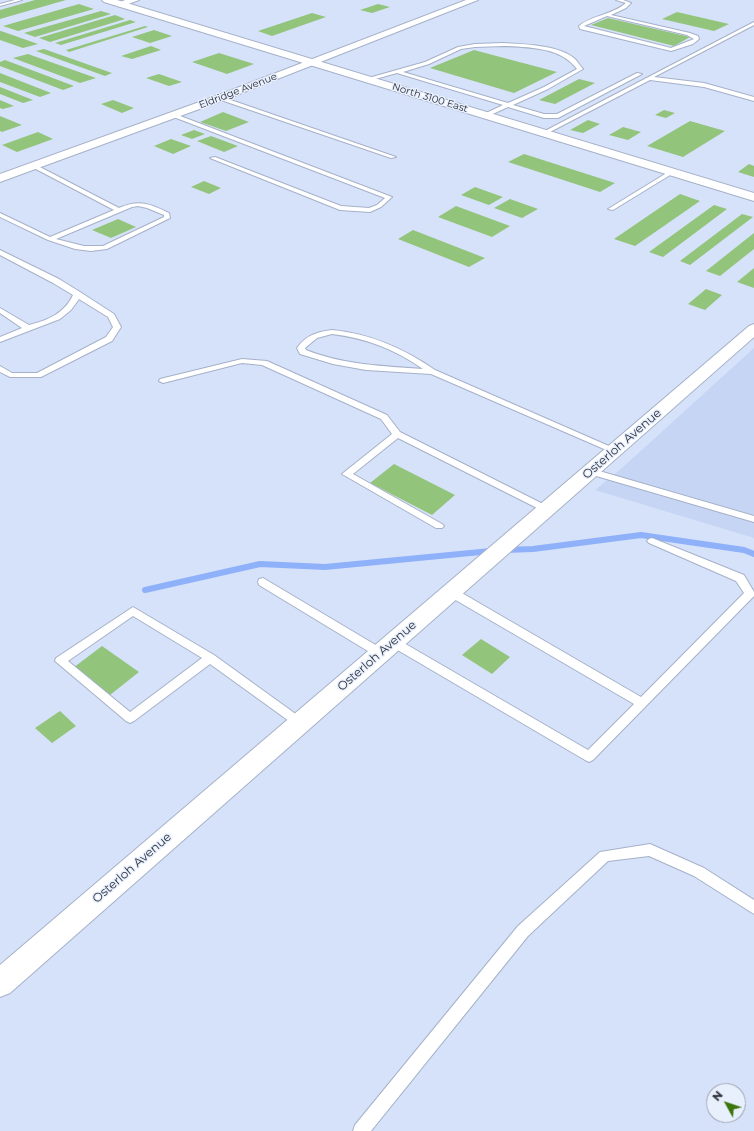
<!DOCTYPE html>
<style>
body{margin:0}
#map{position:relative;width:754px;height:1131px;overflow:hidden;background:#d6e2fa;font-family:Montserrat,sans-serif}
canvas{display:block}
.north{position:absolute;left:706px;top:1083px;width:40px;height:40px;box-sizing:border-box;background:#e8effd;border:1px solid #9ca2ae;border-radius:50%;rotate:310deg;font-size:11px;font-weight:700;line-height:16px;text-align:center;color:#2a2f38}
.north::after{content:'';display:block;margin:auto;width:14px;height:18px;background:#3b760d;clip-path:polygon(50% 0,100% 100%,50% 72%,0 100%)}
</style>
<div id="map">
<canvas width="754" height="1131"></canvas>
<div class="north">N</div>
</div>
<script>
const g = document.querySelector('canvas').getContext('2d');
g.lineJoin = 'round';
function paint(path, color) { g.fillStyle = color; g.fill(path, 'evenodd'); }
function stroke(path, color, width, dash) { g.strokeStyle = color; g.lineWidth = width; g.lineCap = dash ? 'butt' : 'round'; g.setLineDash(dash || []); g.stroke(path); }
function drawText(font, color, halo, rows, align = 'center') {
  g.font = font + ' Montserrat,sans-serif'; g.lineWidth = 3; g.setLineDash([]); g.textBaseline = 'middle'; g.strokeStyle = halo; g.fillStyle = color; for (const [text, x, y, turn = 0] of rows) {
    g.save(); g.translate(x, y); g.rotate((+turn || 0) * Math.PI / 180); g.textAlign = isNaN(turn) ? turn : align; if (halo) g.strokeText(text, 0, 0); g.fillText(text, 0, 0); g.restore();
  }
}
paint(new Path2D(`
 M754,348V538L595,490L622,468Z`), '#c6d5f4');
stroke(new Path2D(`
 M505,550L533,549L641,535L744,550L754,554
 M145,590L260,564L325,567L491,551`), '#8eb1fa', 6);
paint(new Path2D(`
 M35,0H66L0,19V10Z
 M79,4L94,9L18,31L3,26Z
 M378,4L390,7L372,13L360,10Z
 M101,11L111,14L35,37L24,33Z
 M677,12L729,24L714,31L662,19Z
 M312,13L326,17L272,36L258,31Z
 M115,15L125,19L50,42L39,38Z
 M608,18L690,37L674,46L591,25Z
 M130,20L136,22L61,45L55,43Z
 M145,26L148,27L69,52L66,50Z
 M154,30L172,36L150,43L132,37Z
 M0,31H1L38,44L23,48L0,40Z
 M151,46L161,50L132,59L121,56Z
 M44,49L112,73L105,76L36,51Z
 M474,50L557,72L514,93L430,68Z
 M219,53L254,64L227,74L192,62Z
 M28,54L96,78L80,83L13,58Z
 M5,60L74,86L63,90L0,66V62Z
 M0,73L51,93L40,97L0,82Z
 M159,74L182,82L169,86L146,78Z
 M579,79L595,83L555,104L539,100Z
 M0,87L33,100L23,103L0,94Z
 M0,100L14,106L3,109L0,108Z
 M113,100L134,108L122,113L101,104Z
 M664,110L675,113L666,118L655,115Z
 M223,112L249,122L226,131L200,122Z
 M0,116L22,125L2,132L0,131Z
 M588,120L600,124L583,133L570,130Z
 M690,121L725,131L683,157L647,146Z
 M623,127L641,132L628,140L609,135Z
 M194,130L205,134L192,139L181,135Z
 M38,132L53,139L17,152L2,145Z
 M211,136L238,146L224,152L197,141Z
 M171,139L191,146L173,154L154,146Z
 M524,154L615,183L600,192L508,162Z
 M749,164L754,166V177L738,172Z
 M204,181L221,188L209,194L191,187Z
 M475,187L503,197L489,205L461,195Z
 M680,194L700,201L635,246L614,239Z
 M510,199L538,209L522,218L494,208Z
 M714,205L727,209L663,257L649,252Z
 M456,206L510,226L492,237L438,217Z
 M742,214L753,217L690,265L680,261Z
 M118,219L136,227L111,238L92,230Z
 M413,230L485,258L469,267L398,239Z
 M754,233V249L720,276L706,271Z
 M754,268V288L737,282Z
 M706,289L722,295L705,310L688,304Z
 M394,464L455,495L432,515L370,483Z
 M481,639L510,657L492,674L462,655Z
 M102,646L139,672L110,695L73,668Z
 M60,711L76,726L52,743L35,728Z`), '#93c47b');
const lane = new Path2D(`
 M15,0H22L0,6V4Z
 M616,0H623L631,3L626,8L611,15L690,33L698,36L699,39L693,44L671,51L580,29L579,26C592,15 612,15 626,3ZM607,16L687,35L694,39L671,48L584,26Z
 M754,22V25L654,77L704,83L754,97V101L704,87L650,80L546,134L541,133Z
 M503,43C523,44 560,45 575,59C578,62 580,66 583,69L548,89L513,105L544,114H557L637,73L642,74L558,118H544L508,107L486,117L484,116V114L503,105L397,73L368,81L365,79L425,62L458,47L475,44ZM503,46C528,47 561,47 577,69L544,87L508,103L403,72L429,64L461,49L475,47Z
 M218,97H222L396,157L391,158L218,99Z
 M171,114H175L392,197L381,207L370,212L340,210L210,158L215,157L341,206L369,208L377,205L385,198L171,116Z
 M34,164L119,208C140,199 150,204 169,213L170,218L107,249L91,251L75,249L48,240L0,217V213L50,237L114,210L32,167L31,166ZM138,206L147,208L164,215V217L103,246H84L56,239L132,207Z
 M670,171L675,172L613,210L608,209Z
 M0,250L59,279L80,292L114,314L121,327L112,341L41,377H10L0,372V366L12,373H37L106,337L113,327L108,317L79,299L71,310L60,319L0,342V337L22,328L0,313V308L29,325C48,320 64,314 73,295L53,283L0,255Z
 M332,330C371,334 403,348 435,370L618,450L614,453L611,452L431,374L366,370L333,364L300,354L297,348C306,335 317,332 332,330ZM332,334C365,338 395,349 423,369C383,366 344,365 306,350L305,348L317,338Z
 M242,359L267,361L387,415L400,432L549,507L551,509L546,512L543,511L398,438L353,474L442,524L444,526L442,528H436L342,474L392,434L381,419L262,365L242,363L163,383L159,381L160,379Z
 M589,468L754,516V522L586,473L584,471Z
 M652,538L744,575L754,592V596L593,760L589,762L585,760L389,645L388,642L389,639H397L588,750L634,704L447,595L446,592L447,589H455L641,697L744,593L736,581L649,543L647,541L649,539Z
 M263,578L384,650L385,653L384,656H376L259,585L258,582L259,579Z
 M133,607L214,655L304,720L306,723L304,726L300,728L296,726L210,664L134,721L130,723L126,721L55,661L56,658ZM133,616L202,658L130,712L68,661Z
 M650,844L704,868L754,900V914L694,876L649,856L608,861L528,936L371,1131H353L355,1125L518,926L600,852Z`);
const street = new Path2D(`
 M125,0H139L120,7L116,4Z
 M466,0H478L224,100L0,182V174L216,96Z
 M754,324V337L10,993L0,997V965L749,326Z`);
const secondary = new Path2D(`
 M102,0H117L754,193V201L104,2Z`);
stroke(lane, '#a5b1c8', 2);
stroke(street, '#a5b1c8', 2);
stroke(secondary, '#a5b1c8', 2);
paint(lane, '#fff');
paint(street, '#fff');
paint(secondary, '#fff');
drawText('10px', '#2a2f38', '#e8effd', [
 ["Eldridge Avenue",238,91,-21],
 ["North 3100 East",430,98,17]
]);
drawText('12px', '#2a2f38', '#e8effd', [
 ["Osterloh Avenue",622,444,-41],
 ["Osterloh Avenue",377,656,-41],
 ["Osterloh Avenue",132,868,-41]
]);
</script>
